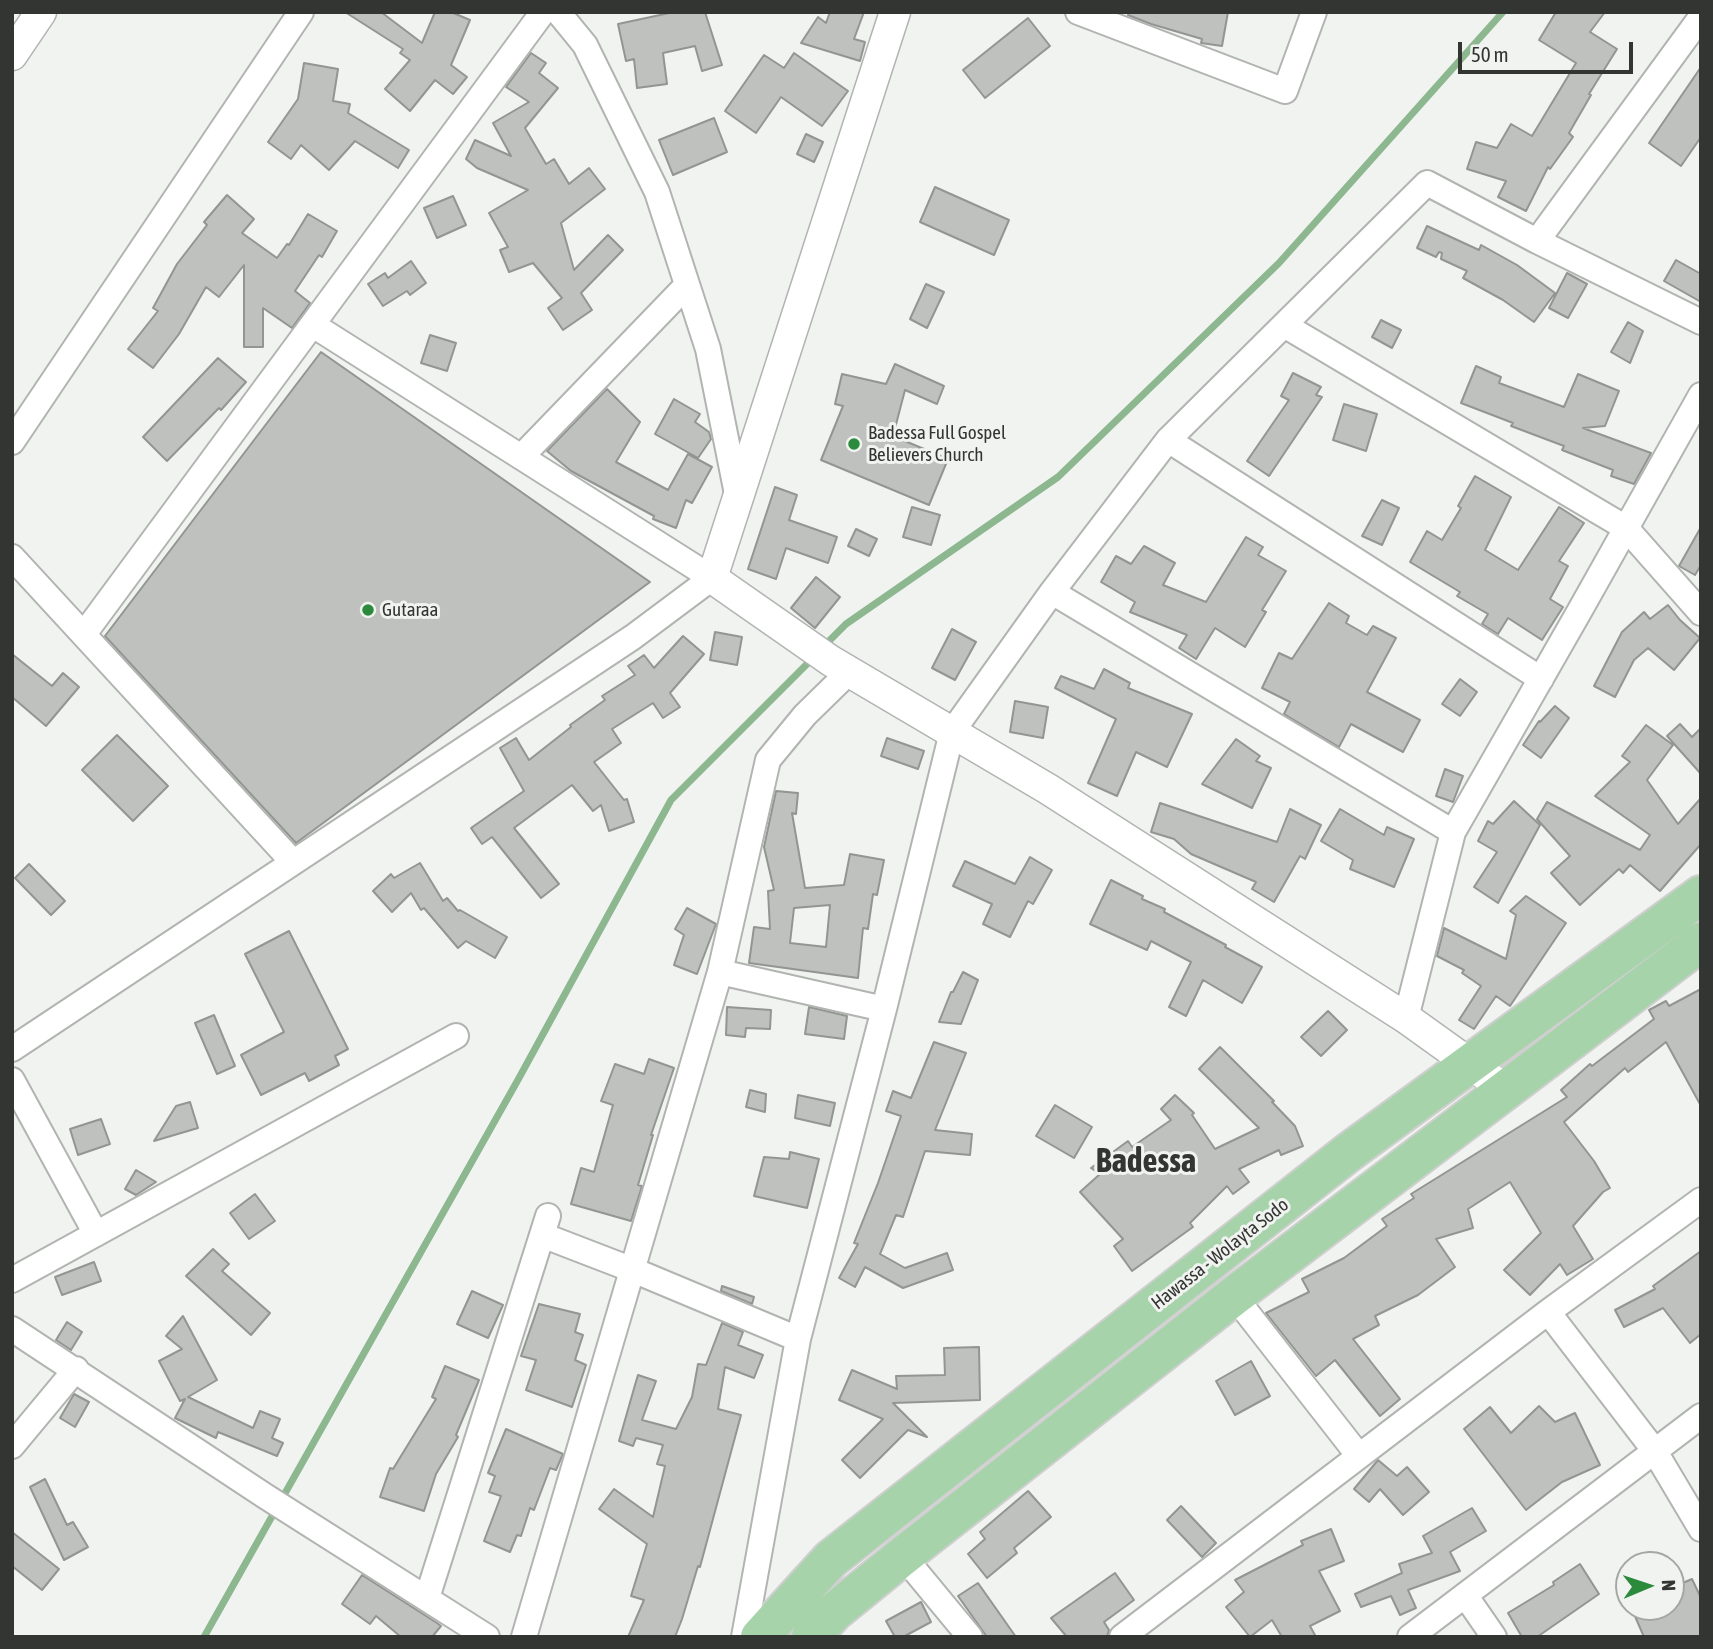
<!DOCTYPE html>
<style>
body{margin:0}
#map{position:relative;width:1713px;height:1649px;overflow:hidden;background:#f0f3f0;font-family:"Asap Condensed",sans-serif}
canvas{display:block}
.frame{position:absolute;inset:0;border:14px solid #333533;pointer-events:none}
.north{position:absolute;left:1615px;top:1551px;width:70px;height:70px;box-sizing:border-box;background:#f0f3f0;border:2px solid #a4a7a4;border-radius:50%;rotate:88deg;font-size:19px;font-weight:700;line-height:28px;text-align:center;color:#333533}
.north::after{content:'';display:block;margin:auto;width:24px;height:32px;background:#2c8a3d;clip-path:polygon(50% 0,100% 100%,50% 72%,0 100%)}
.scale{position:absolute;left:1458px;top:42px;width:175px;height:32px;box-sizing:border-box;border:4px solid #333533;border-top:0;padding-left:9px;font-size:21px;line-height:24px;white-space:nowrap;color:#333533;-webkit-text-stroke:5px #f0f3f0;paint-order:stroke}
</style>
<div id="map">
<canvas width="1713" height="1649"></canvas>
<div class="frame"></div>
<div class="north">N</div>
<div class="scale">50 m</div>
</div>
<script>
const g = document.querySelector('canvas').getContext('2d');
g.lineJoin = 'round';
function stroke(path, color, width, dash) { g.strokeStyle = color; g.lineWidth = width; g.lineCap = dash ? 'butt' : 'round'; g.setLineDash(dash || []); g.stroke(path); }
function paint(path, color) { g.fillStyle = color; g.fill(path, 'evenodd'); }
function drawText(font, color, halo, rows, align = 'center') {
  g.font = font + ' "Asap Condensed",sans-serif'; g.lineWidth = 6; g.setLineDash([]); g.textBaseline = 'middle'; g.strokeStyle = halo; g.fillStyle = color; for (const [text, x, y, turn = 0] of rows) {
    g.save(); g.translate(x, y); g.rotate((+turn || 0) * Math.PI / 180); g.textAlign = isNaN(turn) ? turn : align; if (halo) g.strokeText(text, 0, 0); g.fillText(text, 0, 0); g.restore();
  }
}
stroke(new Path2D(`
 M823,647L846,624L1058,477L1279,263L1503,12
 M204,1637L519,1078L671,800L813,658`), '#8cb78f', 7);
const building = new Path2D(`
 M345,12H381L422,43L435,12H451L470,20L451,65L467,77L453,94L435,80L410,111L385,89L410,60L400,53L403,49Z
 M674,12H705L722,65L702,71L695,46L663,53L667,84L637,88L634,59L626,61L618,24Z
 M830,12H864L854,39L865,42L860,61L801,43L818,17L826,23Z
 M1129,12H1228L1222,46L1201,43L1202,39L1151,24L1128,15Z
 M1556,12H1605L1590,32L1617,49L1589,94L1591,95L1569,133L1573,137L1550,169L1548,167L1526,211L1498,197L1506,181L1467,169L1476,142L1497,148L1511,124L1532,136L1576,63L1539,40Z
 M1028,18L1050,46L985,98L963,70Z
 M531,53L546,63L539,73L558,88L525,128L546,164L554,159L569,184L589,168L605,189L561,223L574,270L608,235L623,250L581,293L592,310L563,330L548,308L562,298L533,263L509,272L500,250L508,247L489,213L528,190L477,168L466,159L475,140L511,156L493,123L529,102L506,87Z
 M794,53L848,91L822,126L781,97L756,133L725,111L764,55L784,68Z
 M304,63L338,69L333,101L350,104L348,113L409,150L398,168L355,141L329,170L301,145L291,159L268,142L298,99Z
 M1701,67V137L1681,166L1649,143Z
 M714,118L727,152L673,175L659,140Z
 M806,134L823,142L814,162L797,154Z
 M935,187L1009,220L994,255L920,222Z
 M227,195L254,219L242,233L277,258L287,244L289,245L308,214L337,231L322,257L319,255L295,291L310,303L292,328L263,308V347H244V265L219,297L206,287L179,334L153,368L128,349L158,311L153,308L177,264L207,225L204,222Z
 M453,196L466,225L437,238L424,208Z
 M1427,226L1479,250L1481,245L1517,265L1555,293L1534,322L1503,300L1463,278L1467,271L1441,259L1442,253L1439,252L1436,257L1417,248Z
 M1676,260L1701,274V302L1664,281Z
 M411,261L426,283L410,295L407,291L383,306L368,284L385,273L388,278Z
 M1567,273L1587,284L1568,318L1549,308Z
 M926,284L944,292L927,328L910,319Z
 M1381,320L1401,330L1392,348L1372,337Z
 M1628,322L1643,331L1630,363L1611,352Z
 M430,335L456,343L447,371L421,363Z
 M321,352L650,582L296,843L105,636Z
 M218,358L246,382L221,410L219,408L167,461L143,437Z
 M895,364L944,386L937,404L905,390L893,436L948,459L929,505L821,460L843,406L835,404L842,374L886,384Z
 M1476,366L1501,377L1499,383L1564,407L1578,374L1619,391L1605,426L1583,428L1651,453L1634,484L1611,476L1613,470L1562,450L1564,446L1511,426L1513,423L1461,403Z
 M1293,373L1321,387L1316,395L1322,397L1269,476L1247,461L1289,400L1281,396Z
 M607,389L640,422L616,462L668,490L688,454L712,467L692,503L686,500L676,528L653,519L654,516L571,471L547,451Z
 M674,399L700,414L695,422L709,432L711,439L698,458L655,434Z
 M1344,404L1377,414L1366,451L1333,440Z
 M1475,476L1511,497L1485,550L1518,570L1559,507L1584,523L1559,561L1568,566L1550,599L1563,607L1542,640L1508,618L1498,634L1482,624L1488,614L1457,596L1460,592L1410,562L1427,531L1442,540L1461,508L1458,506Z
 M775,487L797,495L789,520L837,537L828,563L786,548L776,579L748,569Z
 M1382,500L1399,508L1382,545L1362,536Z
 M912,507L940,515L931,545L903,537Z
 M1701,527V565L1695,575L1679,566Z
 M856,529L877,539L869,556L848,546Z
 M1246,537L1263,547L1258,555L1286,571L1262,610L1266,612L1245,647L1215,628L1196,659L1179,648L1187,635L1130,612L1135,602L1101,582L1116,556L1131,564L1144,546L1175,563L1163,585L1206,602Z
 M816,577L840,597L815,628L791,608Z
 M1329,603L1349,616L1346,623L1367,635L1373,626L1396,638L1367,692L1420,720L1403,752L1351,724L1339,747L1284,714L1290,702L1262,688L1279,653L1292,659Z
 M1668,605L1680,620L1700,638L1674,670L1648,648L1634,660L1615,697L1594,686L1622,632L1644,612L1650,619Z
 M952,629L976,642L955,680L932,668Z
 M715,632L742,637L737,665L710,660Z
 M683,636L704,654L670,693L680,707L663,718L653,703L612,729L621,743L594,762L624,800L627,799L634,822L609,831L601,805L593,811L572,785L514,828L559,884L541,898L492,837L482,844L471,828L524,791L500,748L516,738L529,760L571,727L570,725L605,700L602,696L635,675L628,666L644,655L654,668Z
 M12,654L52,686L63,673L79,687L46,726L12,697Z
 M1104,669L1130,683L1128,688L1192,714L1167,767L1136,752L1117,796L1088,783L1116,719L1055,688L1061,676L1094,689Z
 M1460,679L1477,692L1460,716L1442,704Z
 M1015,701L1048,707L1043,738L1010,732Z
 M1555,706L1569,718L1541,758L1523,745L1539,721L1540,722Z
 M1680,724L1692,737L1701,728V774L1667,736Z
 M1646,725L1673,745L1647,780L1678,824L1701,798V844L1660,891L1630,865L1623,873L1619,869L1580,905L1551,873L1570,856L1537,819L1547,802L1640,850L1650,835L1595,796L1630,762L1622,756Z
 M117,735L168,786L133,821L82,770Z
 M887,738L924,751L918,769L881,756Z
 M1236,739L1260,756L1256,761L1271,768L1252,808L1202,784Z
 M1445,769L1463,776L1453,802L1436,796Z
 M776,791L798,793L796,814L792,813L805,888L844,885L850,854L884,860L877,895L873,894L868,929L863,928L858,978L749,963L754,927L770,929L768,891L774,890L764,847ZM830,905L826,947L790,943L794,908Z
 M1514,801L1540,825L1498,903L1474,887L1497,852L1478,841L1488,821L1493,824Z
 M1160,803L1277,842L1290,809L1321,825L1305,859L1300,856L1274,902L1252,889L1256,882L1191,854L1174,839L1151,832Z
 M1340,809L1384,835L1387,827L1414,839L1394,887L1350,869L1353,860L1321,841Z
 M1030,857L1052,870L1033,904L1028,901L1010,937L983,924L992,904L953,886L965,861L1015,884Z
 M420,863L443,901L447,898L458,911L460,910L507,937L495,958L466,941L458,948L424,908L421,910L411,893L392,912L373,891L391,874L394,878Z
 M29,864L65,901L51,915L15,878Z
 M1111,880L1143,896L1142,899L1165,909L1164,912L1226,945L1225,947L1262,967L1242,1003L1203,980L1186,1016L1169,1007L1191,962L1151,941L1147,950L1090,924Z
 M1526,896L1566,923L1510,1006L1496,996L1474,1029L1459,1020L1481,986L1462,973L1464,970L1437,956L1444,928L1506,959L1516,915L1510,911Z
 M687,908L716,924L697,974L674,965L684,935L675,929Z
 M289,931L348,1049L335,1056L339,1065L309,1081L305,1073L261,1095L241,1055L284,1032L245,954Z
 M963,972L978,980L961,1024L939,1022L951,992H953Z
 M1701,989V1106L1666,1042L1628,1072L1625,1068L1564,1122L1594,1161L1610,1188L1603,1192L1573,1226L1593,1259L1567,1275L1560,1264L1530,1295L1504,1270L1541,1233L1510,1182L1468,1209L1473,1228L1436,1239L1455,1267L1418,1295L1375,1316L1379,1325L1353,1339L1400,1399L1380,1416L1335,1360L1316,1376L1266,1313L1309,1292L1302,1279L1344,1258L1387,1226L1382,1219L1414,1198L1411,1194L1567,1097L1561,1090L1590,1064L1592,1066L1654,1019L1649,1010L1666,1001L1669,1006Z
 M727,1007L771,1010L770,1029L746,1028L745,1037L726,1035Z
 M809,1007L847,1016L844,1039L805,1034Z
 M1328,1011L1347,1030L1321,1056L1301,1037Z
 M214,1015L235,1066L217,1074L195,1023Z
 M934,1042L966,1053L935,1130L972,1134L970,1155L925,1151L903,1217L896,1215L880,1254L905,1268L947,1253L953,1270L903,1288L865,1267L855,1287L839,1278L858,1244L854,1243L878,1183L901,1116L886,1111L893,1091L911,1098Z
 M1220,1047L1274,1101L1272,1102L1295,1126L1303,1146L1281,1155L1279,1150L1239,1169L1249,1182L1233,1194L1227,1186L1190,1223L1193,1227L1132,1271L1114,1246L1123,1239L1080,1192L1100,1174L1091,1168L1128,1141L1132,1147L1171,1120L1161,1109L1175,1095L1194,1113L1192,1115L1215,1149L1259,1128L1199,1069Z
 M649,1059L674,1068L651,1135H653L638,1185L642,1186L631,1221L571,1204L581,1168L594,1172L613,1105L601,1101L615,1064L644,1074Z
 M750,1090L766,1094L765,1112L746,1107Z
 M798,1095L835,1103L830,1126L795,1118Z
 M190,1102L198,1128L154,1141L176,1106Z
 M1055,1105L1092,1127L1074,1158L1036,1136Z
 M101,1119L110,1144L78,1155L70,1129Z
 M790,1152L819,1159L807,1208L754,1196L764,1157L789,1159Z
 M136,1170L156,1182L136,1195L125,1189Z
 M255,1194L275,1221L249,1239L230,1213Z
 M213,1249L229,1264L222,1271L270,1313L251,1335L186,1276Z
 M1701,1251V1334L1690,1343L1663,1308L1624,1327L1615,1310L1655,1289L1653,1286Z
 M94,1262L101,1281L62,1295L55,1277Z
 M722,1286L754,1297L752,1304L721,1291Z
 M472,1291L503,1305L488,1338L457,1324Z
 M539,1304L580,1314L575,1332L583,1335L575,1360L586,1365L572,1407L526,1390L536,1360L521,1356Z
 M183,1316L217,1380L188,1397L253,1428L260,1411L280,1419L272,1438L283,1443L277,1456L218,1432L216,1438L175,1418L185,1399L180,1401L159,1361L182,1349L166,1336Z
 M67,1322L82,1332L71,1350L56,1340Z
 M722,1323L743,1332L738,1345L763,1355L754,1378L725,1367L718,1409L741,1415L700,1567L698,1566L682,1619L675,1637H628L644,1600L631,1596L647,1544L599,1509L614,1489L653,1517L665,1466L657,1464L663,1445L636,1438L633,1446L619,1441L635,1385L638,1375L656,1381L642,1420L676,1429L692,1397L698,1364L706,1365Z
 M979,1347L980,1400L893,1403L927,1437L908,1430L860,1478L842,1460L883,1419L839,1400L852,1370L897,1389L896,1376L945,1375L944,1348Z
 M1251,1361L1270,1396L1235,1415L1216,1381Z
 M445,1366L479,1380L456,1435L458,1437L436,1474L424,1511L380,1497L390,1468L393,1469L436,1399L432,1397Z
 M74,1394L89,1402L75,1427L60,1418Z
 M1539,1406L1555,1422L1575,1413L1600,1465L1562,1482L1526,1510L1464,1429L1490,1407L1511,1433Z
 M506,1429L563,1454L556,1470L550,1468L534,1510L530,1508L521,1536L517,1535L510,1552L484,1541L501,1496L489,1492L495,1476L488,1473Z
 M1378,1460L1397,1476L1407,1467L1429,1492L1403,1515L1380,1489L1369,1502L1354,1489Z
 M45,1479L67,1525L73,1522L88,1547L64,1560L30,1487Z
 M1028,1491L1051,1517L1014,1548L1017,1553L987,1578L968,1554L985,1539L980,1532Z
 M1181,1506L1216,1543L1202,1557L1167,1520Z
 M1472,1508L1486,1531L1450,1552L1460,1571L1408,1590L1416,1608L1400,1615L1391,1596L1361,1607L1355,1594L1402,1573L1399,1564L1432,1553L1423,1536Z
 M1331,1529L1344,1561L1319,1571L1340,1611L1310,1626L1316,1637H1282L1272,1620L1250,1637L1226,1607L1244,1592L1235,1580L1303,1545L1301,1541Z
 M12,1532L59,1569L42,1590L12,1566Z
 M1580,1564L1599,1594L1537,1637H1522L1508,1613L1554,1585L1553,1582Z
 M1115,1573L1134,1600L1104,1622L1109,1630L1107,1637H1067L1051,1618Z
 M362,1575L437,1623L441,1626L432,1637H401L376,1616L370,1624L342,1604Z
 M1692,1579L1701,1598V1637H1644L1631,1607H1671V1588Z
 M978,1583L1016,1637H987L958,1596Z
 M921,1602L931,1622L903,1637H895L886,1621Z`);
paint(building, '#bec1be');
stroke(building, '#929592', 2);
const minor = new Path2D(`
 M558,12L585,45L657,192L708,349L738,499
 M1078,12L1285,91L1314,12
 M1537,241L1701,17
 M1284,325L1626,528L1701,613
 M1168,440L1541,679
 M12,442L301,12
 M521,457L687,285
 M12,557L293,862
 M1052,592L1453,832
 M84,634L543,12
 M720,972L884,1009
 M1406,1018L1453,832L1579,612L1701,395
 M12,1049L633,637L712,578L313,325
 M12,1080L96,1234
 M542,1235L633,1270L798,1339
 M12,1280L456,1036
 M1234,1296L1359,1456
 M1548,1312L1654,1450L1701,1529
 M12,1329L265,1496L487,1637
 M12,1446L76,1369
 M903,1556L970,1637
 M1465,1595L1494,1637
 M427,1598L548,1216
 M524,1637L720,972L768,760L805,715L849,672
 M744,1637L798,1339L884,1009L952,732L1052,592L1168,440L1427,183L1537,241L1701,322
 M1122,1637L1548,1312L1701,1200
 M1410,1637L1701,1416`);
const tertiary = new Path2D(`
 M895,12L712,578L831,661L1048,789L1406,1018L1505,1089
 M12,55L41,12`);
const primary = new Path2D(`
 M760,1637L831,1559L1349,1152L1701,895
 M811,1637L834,1612L903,1556L1234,1296L1701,942`);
stroke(minor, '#b1b4b1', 28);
stroke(tertiary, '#b1b4b1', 33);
stroke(primary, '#cecfce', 42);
stroke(minor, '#fff', 24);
stroke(tertiary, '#fff', 30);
stroke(primary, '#a6d3aa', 38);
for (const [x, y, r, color] of [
 [854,444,7,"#2c8a3d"],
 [368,610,7,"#2c8a3d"]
]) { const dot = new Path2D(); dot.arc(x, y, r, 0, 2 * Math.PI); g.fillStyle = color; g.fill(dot); stroke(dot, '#f0f3f0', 2.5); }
drawText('19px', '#333533', '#f0f3f0', [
 ["Badessa Full Gospel",868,433],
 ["Believers Church",868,455],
 ["Gutaraa",382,610]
], 'left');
drawText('19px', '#333533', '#f0f3f0', [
 ["Hawassa - Wolayta Sodo",1220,1254,-38]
]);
drawText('bold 33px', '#333533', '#f0f3f0', [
 ["Badessa",1146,1162]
]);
</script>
